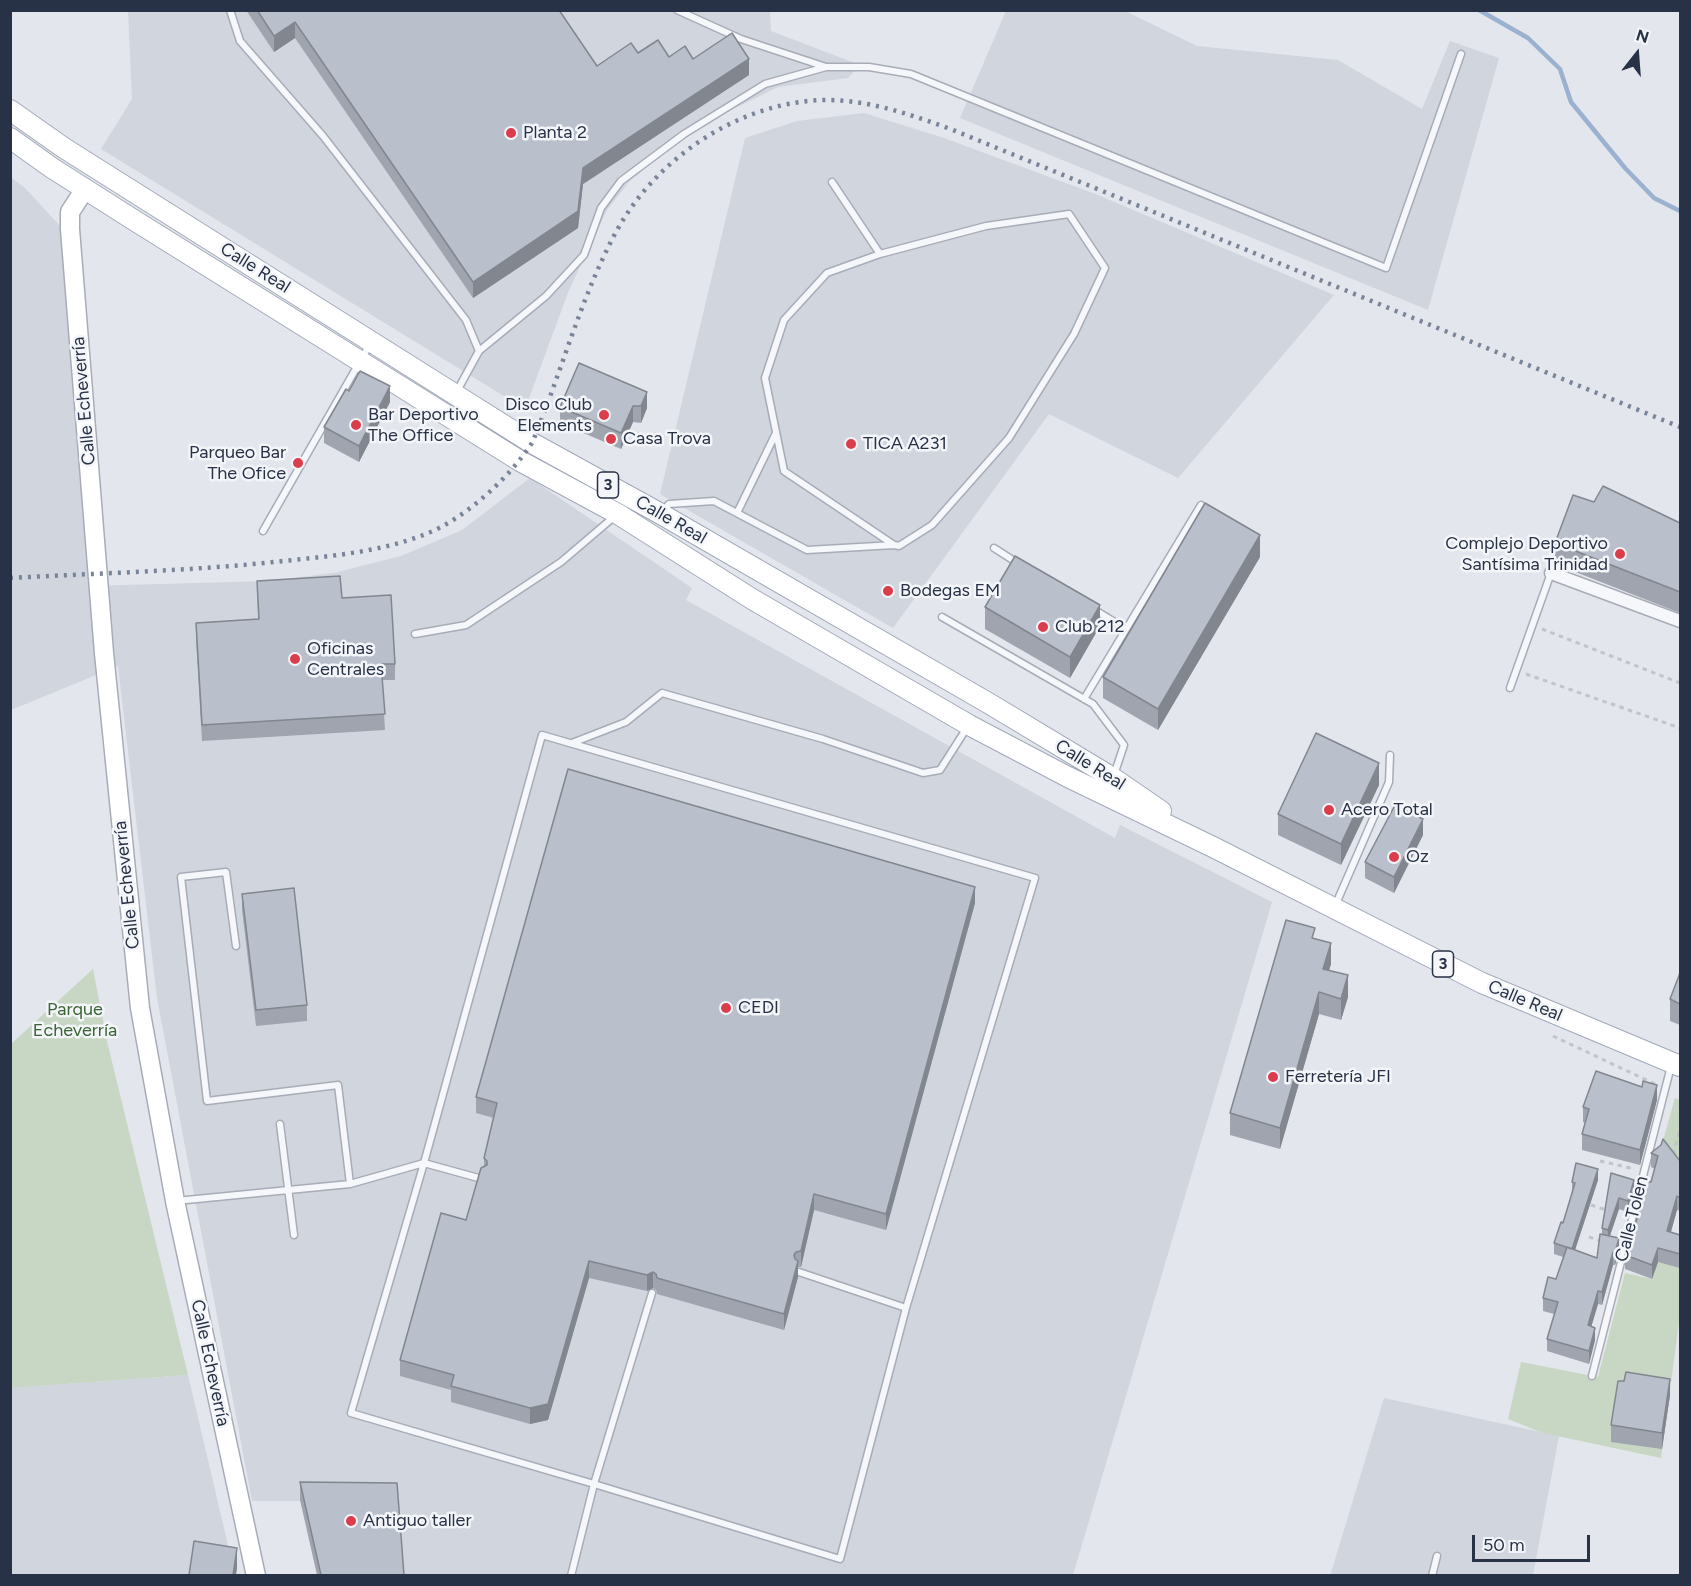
<!DOCTYPE html>
<meta charset="utf-8">
<style>
body{margin:0}
#map{position:relative;width:1691px;height:1586px;overflow:hidden;background:#e3e6ec;font-family:Figtree,sans-serif}
canvas{display:block}
.frame{position:absolute;inset:0;border:12px solid #283246;pointer-events:none}
.north{position:absolute;left:1607px;top:24px;width:60px;height:60px;-webkit-text-stroke:4px #f3f5f9;paint-order:stroke;rotate:17deg;font-size:16px;font-weight:700;line-height:24px;text-align:center;color:#283246}
.north::after{content:'';display:block;margin:auto;width:21px;height:27px;background:#283246;clip-path:polygon(50% 0,100% 100%,50% 72%,0 100%)}
.scale{position:absolute;left:1472px;top:1535px;width:118px;height:27px;box-sizing:border-box;border:3px solid #283246;border-top:0;padding-left:8px;font-size:18px;line-height:21px;white-space:nowrap;color:#283246;-webkit-text-stroke:4px #f3f5f9;paint-order:stroke}
</style>
<div id="map">
<canvas width="1691" height="1586"></canvas>
<div class="frame"></div>
<div class="north">N</div>
<div class="scale">50 m</div>
</div>
<script>
const g = document.querySelector('canvas').getContext('2d');
g.lineJoin = 'round';
function paint(path, color) { g.fillStyle = color; g.fill(path, 'evenodd'); }
function stroke(path, color, width, dash) { g.strokeStyle = color; g.lineWidth = width; g.lineCap = dash ? 'butt' : 'round'; g.setLineDash(dash || []); g.stroke(path); }
function drawText(font, color, halo, rows, align = 'center') {
  g.font = font + ' Figtree,sans-serif'; g.lineWidth = 5; g.setLineDash([]); g.textBaseline = 'middle'; g.strokeStyle = halo; g.fillStyle = color; for (const [text, x, y, turn = 0] of rows) {
    g.save(); g.translate(x, y); g.rotate((+turn || 0) * Math.PI / 180); g.textAlign = isNaN(turn) ? turn : align; if (halo) g.strokeText(text, 0, 0); g.fillText(text, 0, 0); g.restore();
  }
}
paint(new Path2D(`
 M128,11H770L771,31L860,65L848,78L778,87L713,119L665,151L629,182L607,210L569,290L525,409L101,149L132,99Z
 M1006,11H1125L1197,46L1338,60L1422,109L1450,41L1499,58L1428,310L960,118Z
 M864,113L944,138L1098,195L1334,295L1178,478L1049,414L893,628L660,494L745,138L797,121Z
 M11,177L26,189L61,227L89,586L268,581L334,573L401,556L462,530L530,478L692,588L686,600L1115,838L1120,825L1272,902L1073,1575H402L396,1501H252L157,998L118,666L11,710Z
 M188,1375L235,1575L11,1576V1388Z
 M1384,1398L1559,1436L1533,1575L1330,1576Z`), '#d0d5de');
paint(new Path2D(`
 M93,969L107,1041L188,1375L11,1388V1044Z
 M1675,1098L1680,1100V1171L1660,1151Z
 M1658,1260L1680,1268V1315L1661,1458L1543,1433L1508,1419L1521,1362L1598,1377L1625,1273L1652,1279Z`), '#c7d7c3');
stroke(new Path2D(`
 M1479,10L1528,38L1560,69L1571,102L1625,168L1654,198L1680,211`), '#9ab1cf', 4.5);
const lane = new Path2D(`
 M230,10L240,41L323,136L466,320L479,351L457,391
 M826,67H869L911,74L1386,268L1461,54
 M832,182L880,254
 M1069,214L1105,268L1074,334L1009,438L932,525L899,546L894,545L784,471L765,378L784,320L827,273L880,254L986,226Z
 M479,351L546,296L584,255L601,208L621,181L684,134L765,84L826,67L741,39L677,10
 M662,512L669,504L714,501L807,550L894,545
 M737,513L776,433
 M263,531L370,344
 M994,548L1019,564
 M1095,610L1126,629
 M942,617L1093,704L1124,745L1114,775
 M415,634L466,625L561,562L615,516
 M1510,688L1551,573
 M1084,699L1201,505
 M542,735L1035,878L906,1308L840,1559L594,1484L351,1413L424,1163Z
 M572,743L626,722L662,693L823,739L923,773L940,770L968,726
 M1335,906L1389,782L1390,755
 M236,946L226,872L181,877L207,1101L338,1085L350,1184
 M280,1124L294,1235
 M176,1201L350,1184L424,1163L482,1179
 M799,1272L906,1308
 M1592,1376L1671,1066
 M571,1576L594,1484L652,1293
 M1432,1576L1437,1556`);
const street = new Path2D(`
 M1551,573L1680,621`);
const secondary = new Path2D(`
 M85,189L70,212V229L104,653L140,1008L175,1201L256,1576`);
const primary = new Path2D(`
 M10,110L64,148L532,443L661,514L990,704L1113,778L1161,811
 M10,138L52,168L137,222L520,461L618,514L752,599L969,725L1068,777L1213,847L1482,983L1680,1066`);
stroke(lane, '#a7acb7', 9);
stroke(street, '#a7acb7', 15);
stroke(secondary, '#a7acb7', 21);
stroke(primary, '#a1a9b9', 22);
stroke(new Path2D(`
 M1542,629L1680,683
 M1526,674L1680,728
 M1553,1036L1657,1085
 M1673,1154L1680,1130
 M1600,1161L1635,1169
 M1591,1205L1606,1210
 M1589,1237L1601,1241`), '#c0c4cb', 3, [4.5, 4.5]);
stroke(lane, '#f6f7fa', 6);
stroke(street, '#f6f7fa', 12);
stroke(secondary, '#fff', 18);
stroke(primary, '#fff', 20);
stroke(new Path2D(`
 M10,578C101,573 193,571 283,561C332,556 380,552 426,534C466,518 509,478 532,443C561,374 580,299 616,232C656,158 740,101 826,100C870,100 912,115 953,130L1680,427`), '#7a8498', 4.5, [3, 6]);
paint(new Path2D(`
 M246,10H559L597,66L638,53L693,59L749,75L583,184L578,228L473,298L295,38L274,52Z
 M579,363L647,408L641,423L633,422L621,449L560,423V407Z
 M390,402L359,462L324,443V427Z
 M1594,502L1680,523V613L1555,564V543Z
 M1260,557L1158,730L1103,698V677Z
 M257,581L342,598L395,664V680H382L385,730L202,741L196,639V623L258,619Z
 M985,607L1100,626L1070,678L985,629Z
 M1379,785L1341,865L1278,835V814Z
 M1423,835L1394,893L1365,878V862Z
 M242,894L307,1005V1021L256,1026L242,910Z
 M975,903L886,1230L814,1210L801,1267H798V1277L784,1330L657,1294L656,1290L653,1288L647,1291L589,1278L548,1420L530,1424L451,1402V1390L400,1376V1360L466,1220L484,1167V1158L494,1118L476,1113V1097Z
 M1315,938L1331,964L1329,970L1348,997L1341,1020L1319,1014L1280,1149L1230,1135V1113Z
 M1680,973V1025L1670,1021V999Z
 M1657,1100L1640,1165L1582,1150V1134L1585,1123L1583,1122V1107Z
 M1651,1153L1680,1161V1211L1677,1210L1671,1232L1680,1235V1268L1658,1262L1652,1279L1625,1269V1255L1632,1239L1639,1212V1201L1651,1182L1655,1169L1651,1167Z
 M1611,1173L1634,1191L1628,1212L1619,1209L1610,1236L1619,1250L1615,1265H1613L1602,1305L1598,1304L1591,1326L1595,1340L1589,1364L1547,1351V1339L1554,1314L1543,1311V1298L1556,1279L1563,1257L1554,1254V1243L1563,1223L1572,1193V1182L1598,1180L1575,1250L1597,1258L1602,1234V1228Z
 M1670,1395L1662,1449L1611,1442V1425Z
 M300,1482L404,1575H317L300,1500Z`), '#9fa4af');
paint(new Path2D(`
 M295,22V38L274,52V36Z
 M749,59V75L583,184L578,228L473,298V282L583,168Z
 M390,386V402L359,462V446Z
 M647,392V408L641,423V406Z
 M633,406V422L621,449V433Z
 M1260,535V557L1158,730V709Z
 M1100,605V626L1070,678V657Z
 M1379,763V785L1341,865V844Z
 M1423,819V835L1394,893V877Z
 M975,887V903L886,1230V1214Z
 M1331,943V964L1323,990V969Z
 M1348,975V997L1341,1020V999Z
 M1319,992V1014L1280,1149V1128Z
 M1657,1085V1100L1640,1165V1150Z
 M1598,1169V1180L1572,1259V1249Z
 M1634,1180V1191L1628,1212V1201Z
 M814,1194V1210L801,1267V1251Z
 M1677,1196V1210L1667,1245V1231Z
 M1619,1198V1209L1608,1241V1230Z
 M1619,1238V1250L1615,1265V1253Z
 M1658,1248V1262L1652,1279V1265Z
 M1613,1252V1265L1602,1305V1292Z
 M589,1261V1278L548,1420L530,1424V1408Z
 M798,1261V1277L784,1330V1314Z
 M653,1272V1288L647,1291V1275Z
 M1598,1291V1304L1588,1338V1325Z
 M1595,1328V1340L1589,1364V1351Z
 M1670,1379V1395L1662,1449V1433Z
 M237,1548V1569L236,1575H233Z`), '#82868e');
const building = new Path2D(`
 M257,10H559L597,66L631,43L638,53L658,40L669,57L685,46L693,59L732,33L749,59L583,168L578,211L473,282L295,22L274,36Z
 M579,363L647,392L641,406H633L621,433L560,407Z
 M360,371L390,386L359,446L324,427L346,389L349,391Z
 M1603,486L1680,523V592L1555,543L1573,495L1594,502Z
 M1205,503L1260,535L1158,709L1103,677Z
 M1015,556L1100,605L1070,657L985,607Z
 M340,576L342,598L391,595L395,664H381L385,714L202,725L196,623L259,619L257,581Z
 M1316,733L1379,763L1341,844L1278,814Z
 M568,769L975,887L886,1214L814,1194L801,1251L796,1252L794,1255L795,1259L798,1261L784,1314L657,1278L656,1274L653,1272L647,1275L589,1261L548,1404L530,1408L451,1386L454,1375L400,1360L441,1213L466,1220L481,1168L487,1165V1161L484,1158L497,1103L476,1097Z
 M1395,805L1423,819L1394,877L1365,862Z
 M294,888L307,1005L256,1010L242,894Z
 M1286,920L1315,928L1312,938L1331,943L1323,969L1348,975L1341,999L1319,992L1280,1128L1230,1113Z
 M1680,973V1004L1670,999Z
 M1596,1071L1642,1087L1643,1081L1657,1085L1640,1150L1582,1134L1589,1109L1583,1107Z
 M1663,1139L1680,1161V1198L1677,1196L1667,1231L1680,1235V1254L1658,1248L1652,1265L1625,1255L1629,1238L1632,1239L1641,1201H1639L1644,1180L1651,1182L1658,1156L1651,1153L1661,1145Z
 M1576,1163L1598,1169L1572,1249L1554,1243L1561,1222L1563,1223L1575,1183L1572,1182Z
 M1611,1173L1634,1180L1628,1201L1619,1198L1608,1230L1602,1228Z
 M1600,1234L1619,1238L1615,1253L1613,1252L1602,1292L1598,1291L1588,1325L1595,1328L1589,1351L1547,1339L1558,1302L1543,1298L1548,1277L1556,1279L1567,1247L1597,1258Z
 M1626,1372L1670,1379L1662,1433L1611,1425L1618,1381H1624Z
 M300,1482L397,1483L404,1575H321Z
 M194,1541L237,1548L233,1575H189Z`);
paint(building, '#b9bfcb');
stroke(building, '#82868e', 1.5);
for (const [x, y, r, color] of [
 [511,133,6,"#dc3d4c"],
 [604,415,6,"#dc3d4c"],
 [356,425,6,"#dc3d4c"],
 [611,439,6,"#dc3d4c"],
 [851,444,6,"#dc3d4c"],
 [298,463,6,"#dc3d4c"],
 [1620,554,6,"#dc3d4c"],
 [888,591,6,"#dc3d4c"],
 [1043,627,6,"#dc3d4c"],
 [295,659,6,"#dc3d4c"],
 [1329,810,6,"#dc3d4c"],
 [1394,857,6,"#dc3d4c"],
 [726,1008,6,"#dc3d4c"],
 [1273,1077,6,"#dc3d4c"],
 [351,1521,6,"#dc3d4c"]
]) { const dot = new Path2D(); dot.arc(x, y, r, 0, 2 * Math.PI); g.fillStyle = color; g.fill(dot); stroke(dot, '#f3f5f9', 2); }
for (const [x, y, w] of [
 [608,485,21],
 [1443,964,21]
]) { const box = new Path2D(); box.roundRect(x - w / 2, y - 13, w, 26, 4.5); g.fillStyle = '#f3f5f9'; g.fill(box); stroke(box, '#283246', 1.5); }
drawText('bold 16px', '#283246', null, [
 ["3",608,485],
 ["3",1443,964]
]);
drawText('18px', '#283246', '#f3f5f9', [
 ["Planta 2",523,133],
 ["Disco Club",592,405,"right"],
 ["Elements",592,426,"right"],
 ["Bar Deportivo",368,415],
 ["The Office",368,436],
 ["Casa Trova",623,439],
 ["TICA A231",863,444],
 ["Parqueo Bar",286,453,"right"],
 ["The Ofice",286,474,"right"],
 ["Complejo Deportivo",1608,544,"right"],
 ["Santísima Trinidad",1608,565,"right"],
 ["Bodegas EM",900,591],
 ["Club 212",1055,627],
 ["Oficinas",307,649],
 ["Centrales",307,670],
 ["Acero Total",1341,810],
 ["Oz",1406,857],
 ["CEDI",738,1008],
 ["Ferretería JFI",1285,1077],
 ["Antiguo taller",363,1521]
], 'left');
drawText('18px', '#283246', '#f3f5f9', [
 ["Calle Real",255,268,32],
 ["Calle Echeverría",84,401,-95],
 ["Calle Real",671,520,30],
 ["Calle Real",1090,765,32],
 ["Calle Echeverría",127,885,-96],
 ["Calle Real",1525,1001,23],
 ["Calle Tolen",1632,1219,-76],
 ["Calle Echeverría",210,1363,78]
]);
drawText('18px', '#3b6434', '#f3f5f9', [
 ["Parque",75,1010],
 ["Echeverría",75,1031]
]);
</script>
